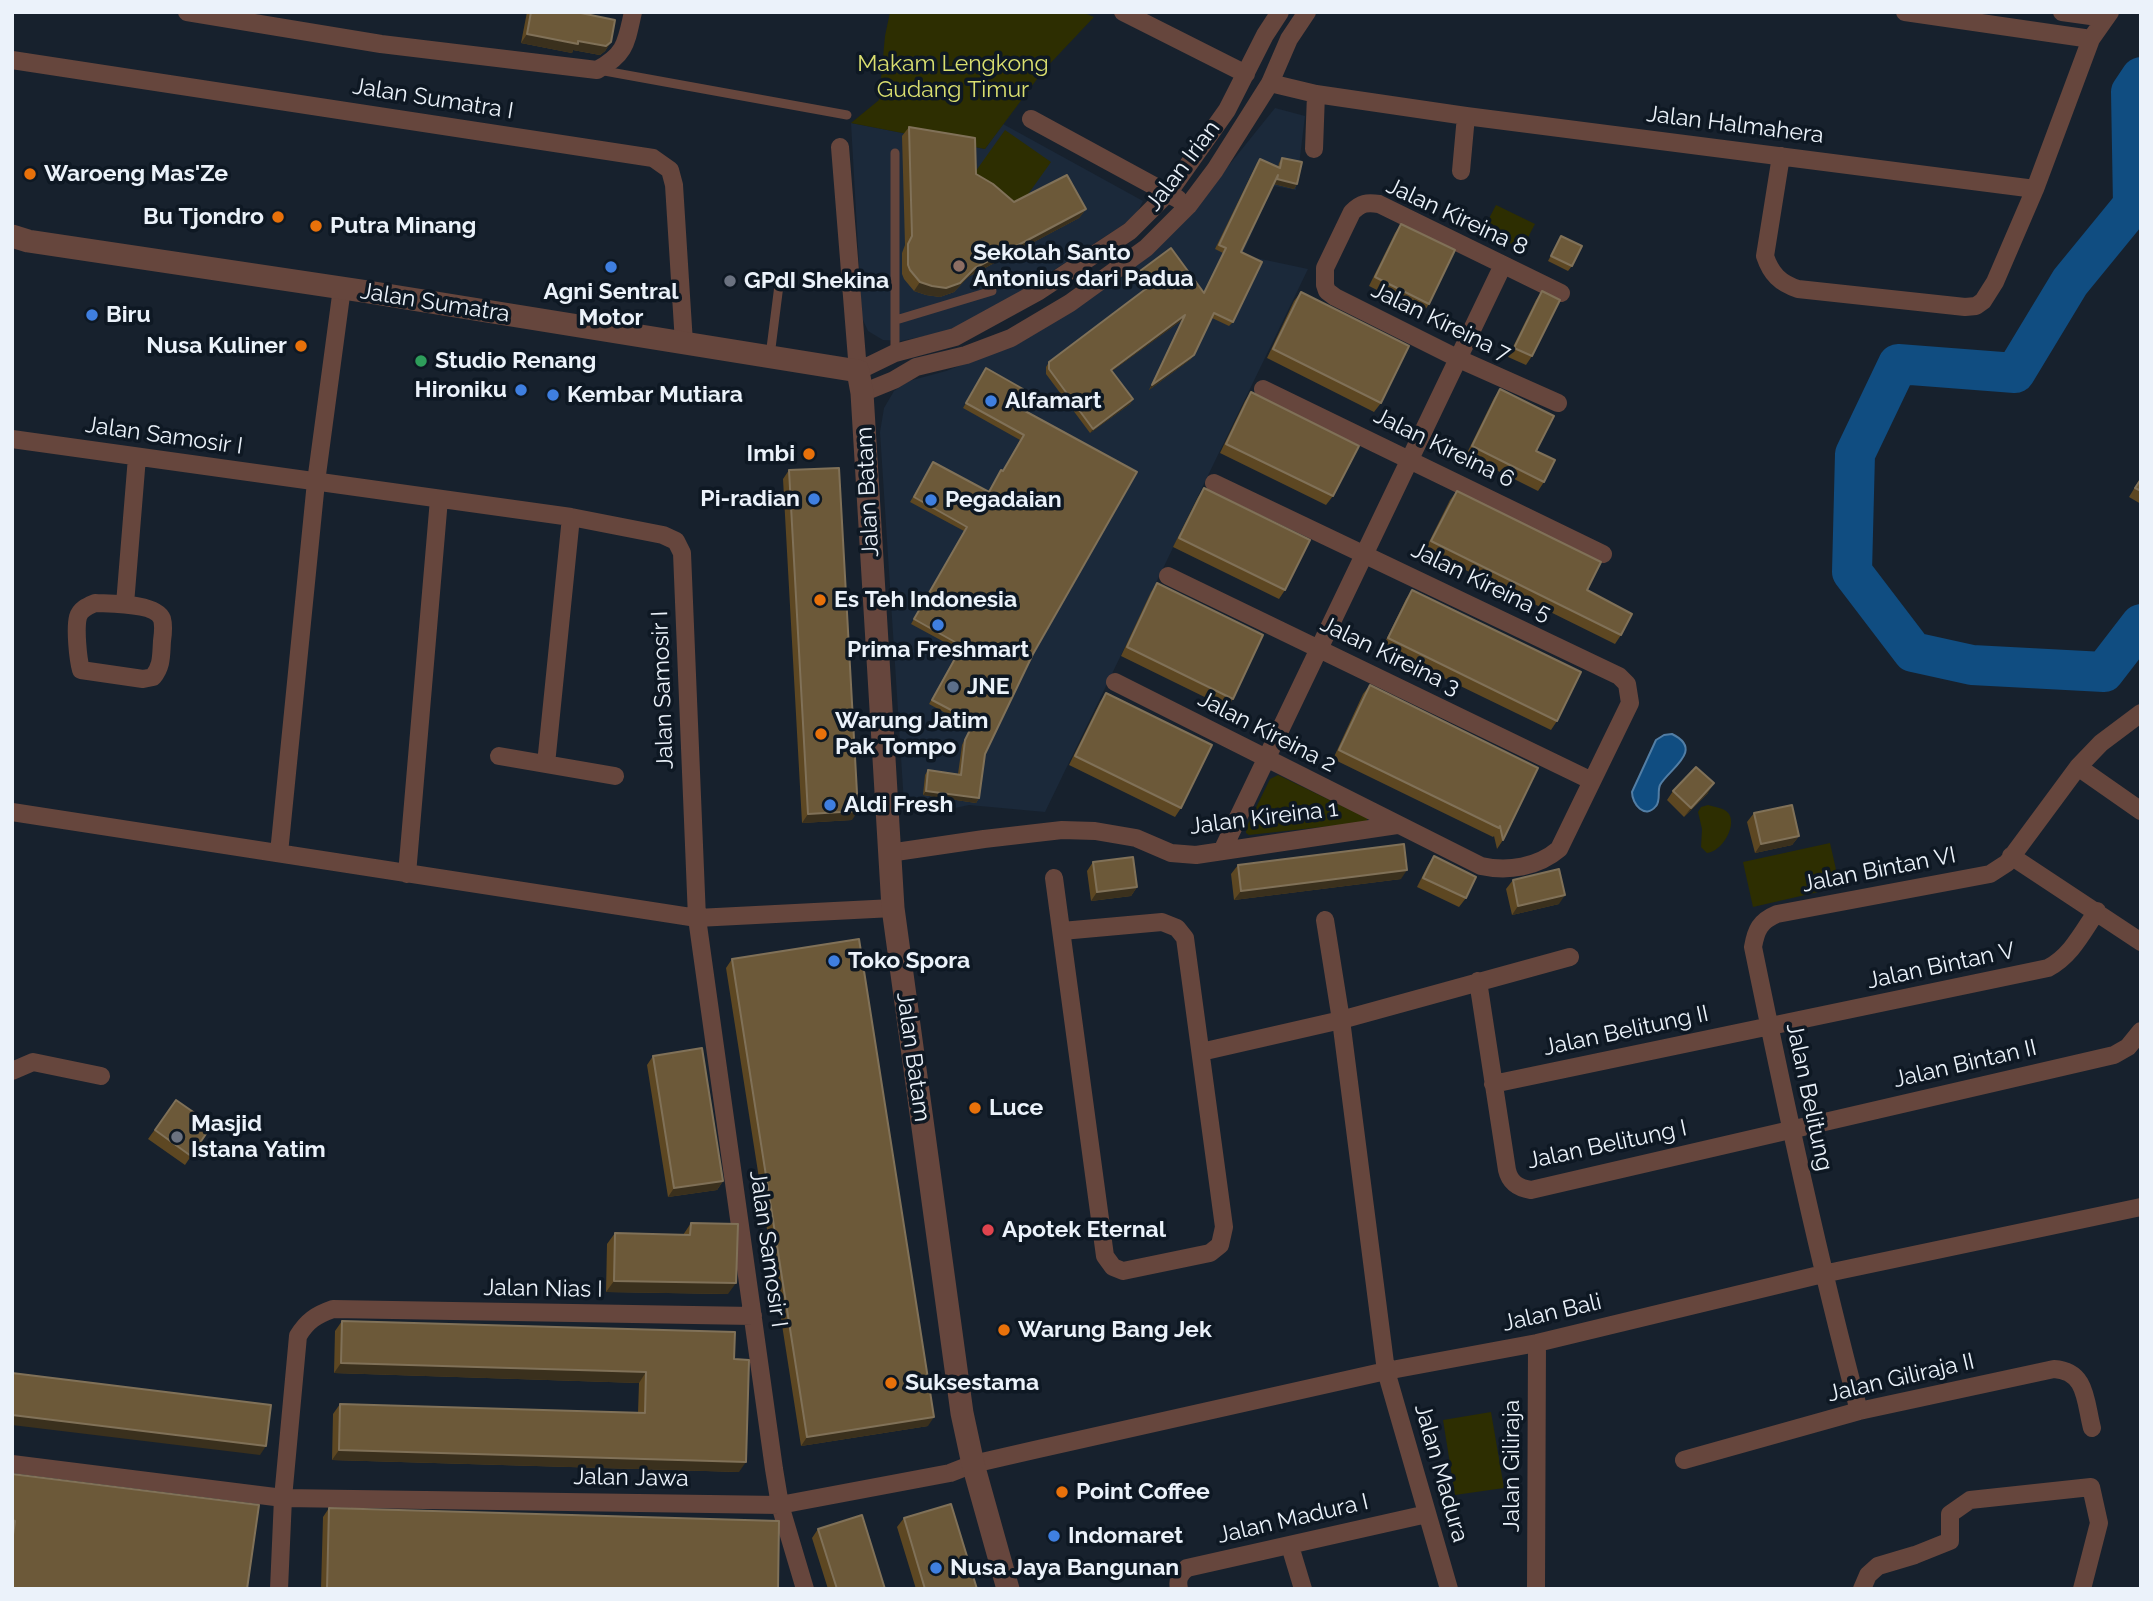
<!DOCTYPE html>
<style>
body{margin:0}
#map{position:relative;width:2153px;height:1601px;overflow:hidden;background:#17212d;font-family:Raleway,sans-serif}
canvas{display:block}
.frame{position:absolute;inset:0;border:14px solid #ebf2fa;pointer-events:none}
</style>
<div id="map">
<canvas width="2153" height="1601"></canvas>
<div class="frame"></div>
</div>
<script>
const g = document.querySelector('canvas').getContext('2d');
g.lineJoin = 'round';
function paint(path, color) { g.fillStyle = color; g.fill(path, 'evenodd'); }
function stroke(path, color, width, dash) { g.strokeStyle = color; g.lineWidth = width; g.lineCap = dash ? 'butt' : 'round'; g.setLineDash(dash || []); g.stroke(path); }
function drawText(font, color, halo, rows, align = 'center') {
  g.font = font + ' Raleway,sans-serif'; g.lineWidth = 7; g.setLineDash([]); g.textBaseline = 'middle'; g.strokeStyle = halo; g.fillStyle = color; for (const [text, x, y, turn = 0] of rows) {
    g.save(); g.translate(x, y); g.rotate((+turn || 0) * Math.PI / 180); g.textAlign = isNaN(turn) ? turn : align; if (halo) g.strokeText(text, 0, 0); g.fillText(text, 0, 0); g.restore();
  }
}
paint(new Path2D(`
 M1275,108L1305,116L1296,190L1273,186L1242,255L1308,269L1045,812L969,805L923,815L904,804L880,432L884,408L894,391L909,381L946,371L1021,342L1072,311L1184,221Z
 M851,123L985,149L1003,124L1143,201L1135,217L985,315L941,333L900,341L883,340L868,331L862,318Z`), '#1b293a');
paint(new Path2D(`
 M890,12H1082L1094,17L1043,71L985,149L851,123L879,100L885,36Z
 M1005,130L1051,162L1019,207L973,175Z
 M1496,205L1535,224L1522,249L1483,230Z
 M1278,775L1367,818V822L1249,835L1246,833V828L1270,779Z
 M1708,805C1715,807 1725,808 1729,814C1737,827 1721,852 1707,853L1701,847L1702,829L1698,812L1701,807Z
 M1830,843L1840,887L1753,907L1743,862Z
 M1491,1412L1504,1488L1455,1495L1443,1420Z`), '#2d2e01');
const water = new Path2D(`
 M1672,734C1705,750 1669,769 1660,785C1657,792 1661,800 1656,806C1645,820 1632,804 1632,792L1656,740L1664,735Z`);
paint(water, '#104d81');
stroke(water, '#527ea5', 2);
stroke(new Path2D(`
 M2141,77L2131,92L2133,205L2070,282L2015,373L1898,364L1855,454L1852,572L1913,652L1972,665L2104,672L2141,624`), '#104d81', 40);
stroke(new Path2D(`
 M599,70L847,115
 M895,153V353
 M896,320L992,291
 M770,356L779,285`), '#66463d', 9);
stroke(new Path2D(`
 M187,12L381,44L597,70C626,54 626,43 633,12
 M1123,12L1246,74
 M1905,12L2091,39
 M2062,12L2105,18
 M12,60L653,158L670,170L674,185L684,343
 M1270,83L1316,94L1466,116L2035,189
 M1031,119L1178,199
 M840,147L858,371L895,353L955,337L1039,291L1130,231L1169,192L1227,110L1265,35L1280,12
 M1314,149L1316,94
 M1781,156L1765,256C1771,274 1780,283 1798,289L1965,307L1976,306L1983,301L1995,282L2035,189L2091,39L2110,12
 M1461,171L1466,116
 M1263,389L1603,554
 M862,393L894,380L916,367L966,355L1011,338L1070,303L1146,248L1188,206L1215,170L1270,83L1289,39L1307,12
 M1558,403L1459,359L1335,297L1327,291L1325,285V268L1352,212C1361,203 1367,202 1379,204L1561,293
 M12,439L571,517L663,535L676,541L682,553L697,918L774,1469L780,1505L805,1589
 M1168,576L1592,781
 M95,603C111,604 156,603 162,619C164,626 163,634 162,641C161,656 162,666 153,677L143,679L81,670C78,659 75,629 78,617C80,609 88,606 95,603Z
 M125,604L137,457
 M1115,682L1481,866C1508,872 1538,867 1559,849L1630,703L1627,684L1619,676L1214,483
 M499,756L615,776
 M546,764L571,517
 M2078,767L2141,811
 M12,812L697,918L893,908
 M1223,849L1503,265
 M279,853L316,482L342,288
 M889,853L984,839L1062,830L1095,831L1136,838L1171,853L1196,855L1397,825
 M2011,856L2141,942
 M407,874L439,499
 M1054,878L1105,1256L1113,1267L1123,1271L1210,1253L1220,1245L1224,1227L1185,938L1177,928L1162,922L1062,931
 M1325,920L1341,1020L1386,1371L1449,1589
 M1478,981L1507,1170C1510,1183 1518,1188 1531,1190L2114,1055L2128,1047L2141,1031
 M1201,1052L1341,1020L1570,957
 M12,1071L33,1062L101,1076
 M1493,1084L2048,968C2071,956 2082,933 2097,911
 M1859,1411C1818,1257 1785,1103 1753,947C1756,930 1760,921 1777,914L1990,874L2007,863L2078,767L2101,743L2141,713
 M1684,1460L1859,1411L2054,1369C2087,1371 2085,1401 2092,1428
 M12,1464L283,1498L780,1505L950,1473L973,1464L1034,1450L1386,1371L1537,1343L1823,1274L2141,1207
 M1290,1546L1303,1589
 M279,1589L283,1498L298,1336C307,1321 316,1315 333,1309L753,1316
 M1179,1589C1177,1580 1179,1574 1187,1568L1427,1514
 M1536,1589L1537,1343
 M1862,1589L1868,1575L1878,1566L1915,1555L1950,1541V1514L1970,1500L2091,1487L2099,1523L2082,1589`), '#66463d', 18);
stroke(new Path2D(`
 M12,236L28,241L362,291L858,371L862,393L893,908L962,1413L973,1464L1008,1589`), '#66463d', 23);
paint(new Path2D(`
 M527,12H576L611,42L605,51L600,55L573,50L572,53L521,43Z
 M909,127L1014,202L1086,209L1079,218L968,277L954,292L940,297L926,295L914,291L904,279L902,274V253L905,245L902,136Z
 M1282,158L1297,184L1294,189L1274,184L1241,252L1233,322L1229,326L1212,318L1191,359L1149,390L1182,320L1112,371L1133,399L1130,404L1090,433L1046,374V367L1049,362L1147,289L1137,275L1140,271L1204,292L1223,253L1215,249L1257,163L1260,159L1278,167L1279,163Z
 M1401,224L1429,304L1423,313L1369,286L1395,233Z
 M1561,236L1572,266L1568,271L1548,261Z
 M1542,291L1532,356L1526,365L1508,357L1536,300Z
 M1301,292L1381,403L1374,412L1267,358L1294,301Z
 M986,368L1014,405L1137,472L1033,654L985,754L979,798L976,803L923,795L925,775L928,770L958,774L962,745L971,727L929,704L959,650L911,624L964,531L910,502L933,462L988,492L1001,470L1003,471L1020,440L963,408Z
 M1500,389L1544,482L1538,491L1466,455L1494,398Z
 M1251,392L1333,496L1326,505L1220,453L1245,401Z
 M789,470L852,820L802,823L783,479Z
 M2141,477V504L2129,497Z
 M1204,488L1285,590L1279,599L1173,547L1198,497Z
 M1457,491L1587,590L1621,635L1615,644L1425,550L1450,500Z
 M1157,583L1233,699L1227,708L1121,656L1151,592Z
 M1412,590L1557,721L1551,730L1382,648L1406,599Z
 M1370,685L1538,768L1503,840L1497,849L1494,836L1493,837L1333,759L1363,694Z
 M1106,693L1181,808L1175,817L1069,765L1100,702Z
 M1673,791L1708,793L1684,817L1667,800Z
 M1754,813L1799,836L1792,845L1755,853L1747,822Z
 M1434,856L1466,898L1459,907L1417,887L1428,865Z
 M1093,862L1137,887L1131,896L1091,901L1087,871Z
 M1238,865L1401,879L1234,900L1231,874Z
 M1513,880L1559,904L1512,915L1506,889Z
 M732,959L928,1426L801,1446L726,968Z
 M653,1056L723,1181L717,1190L668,1197L647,1065Z
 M176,1100L212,1125L185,1165L148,1139Z
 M691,1223L728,1294L606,1292L607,1244L615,1233L683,1235Z
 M342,1321L734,1359L739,1472L332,1460L333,1414L340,1404L638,1413L639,1383L334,1373L335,1331Z
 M329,1508L778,1589H321L323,1517Z
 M904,1518L977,1589H916L897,1527Z
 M818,1529L885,1589H828L812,1538Z`), '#5d4722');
paint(new Path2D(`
 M527,34L611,42L605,51L600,55L573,50L572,53L521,43Z
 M1277,179L1297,184L1294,189L1274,184Z
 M1086,209L1079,218L968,277L954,292L940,297L926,295L914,291L920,282L975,268Z
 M1185,315L1182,320L1108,374L1111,370Z
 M1194,355L1191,359L1149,390L1152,385Z
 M1133,399L1130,404L1090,433L1093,429Z
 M1714,783L1708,793L1684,817L1691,808Z
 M926,791L979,798L976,803L923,795Z
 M858,811L852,820L802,823L808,814Z
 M1799,836L1792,845L1755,853L1761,844Z
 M1407,870L1401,879L1234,900L1241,891Z
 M1137,887L1131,896L1091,901L1097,892Z
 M1565,895L1559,904L1512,915L1518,906Z
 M723,1181L717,1190L668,1197L674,1188Z
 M614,1281L736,1283L728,1294L606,1292Z
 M341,1363L646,1372L639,1383L334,1373Z
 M12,1415L266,1446L260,1455L12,1425Z
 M934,1417L928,1426L801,1446L807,1437Z
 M339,1450L746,1462L739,1472L332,1460Z`), '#3a301d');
const building = new Path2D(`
 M531,12H576L615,20L611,42L606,46L578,41V44L527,34Z
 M909,127L975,138L976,174L993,184L1014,202L1067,175L1086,209L975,268L960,283L946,288L932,286L920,282L910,270L908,265V244L912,236Z
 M1282,158L1302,162L1297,184L1277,179L1278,175L1241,252L1262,262L1233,322L1214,313L1194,355L1152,385L1185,315L1111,370L1133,399L1093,429L1049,369V362L1151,285L1140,271L1171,248L1204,293L1226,248L1219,245L1260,159L1280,168Z
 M1401,224L1455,250L1429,304L1375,277Z
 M1561,236L1582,246L1572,266L1551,256Z
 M1542,291L1560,300L1532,356L1514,348Z
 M1301,292L1409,346L1381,403L1273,349Z
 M986,368L1023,389L1014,405L1137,472L1033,654L985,754L979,798L926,791L928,770L961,775L965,740L974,722L932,700L962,646L914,619L967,527L914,497L933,462L989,492L1001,470L1003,471L1024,435L966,403Z
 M1500,389L1554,416L1536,451L1555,460L1544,482L1472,446Z
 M1251,392L1359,446L1333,496L1226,444Z
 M839,468L858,811L808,814L789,470Z
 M2141,479V491L2135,488Z
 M1204,488L1310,540L1285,590L1179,538Z
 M1457,491L1601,562L1587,590L1632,614L1621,635L1431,541Z
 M1157,583L1263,635L1233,699L1127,647Z
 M1412,590L1581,672L1557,721L1388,638Z
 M1370,685L1538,768L1503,840L1500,826L1499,828L1339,750Z
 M1106,693L1212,745L1181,808L1075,756Z
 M1696,767L1714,783L1691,808L1673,791Z
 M1792,805L1799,836L1761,844L1754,813Z
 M1404,844L1407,870L1241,891L1238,865Z
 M1434,856L1476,877L1466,898L1423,878Z
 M1133,857L1137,887L1097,892L1093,862Z
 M1559,869L1565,895L1518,906L1513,880Z
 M859,939L934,1417L807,1437L732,959Z
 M702,1048L723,1181L674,1188L653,1056Z
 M176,1100L212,1125L191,1156L155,1130Z
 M691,1223L738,1224L736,1283L614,1281L615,1233L690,1235Z
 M342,1321L735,1332L734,1359L749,1360L746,1462L339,1450L340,1404L645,1413L646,1372L341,1363Z
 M12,1373L271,1405L266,1446L12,1415Z
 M12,1474L259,1505L247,1589H12V1542L15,1521L12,1520Z
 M951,1504L977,1589H925L904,1518Z
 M329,1508L779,1521L778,1589H327Z
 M862,1515L885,1589H837L818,1529Z`);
paint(building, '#6c5939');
stroke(building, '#807158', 2);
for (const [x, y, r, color] of [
 [30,174,7,"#e8710a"],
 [278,217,7,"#e8710a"],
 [316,226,7,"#e8710a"],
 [959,266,7,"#8d6e63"],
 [611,267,7,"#3f7fe0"],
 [730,281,7,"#6b7280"],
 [92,315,7,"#3f7fe0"],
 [301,346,7,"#e8710a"],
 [421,361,7,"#2e9e5b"],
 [521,390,7,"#3f7fe0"],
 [553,395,7,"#3f7fe0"],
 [991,401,7,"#3f7fe0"],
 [809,454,7,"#e8710a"],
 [814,499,7,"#3f7fe0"],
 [931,500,7,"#3f7fe0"],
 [820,600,7,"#e8710a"],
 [938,625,7,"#3f7fe0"],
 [953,687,7,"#5c6f8a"],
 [821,734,7,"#e8710a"],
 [830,805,7,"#3f7fe0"],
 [834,961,7,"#3f7fe0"],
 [975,1108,7,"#e8710a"],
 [177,1137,7,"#6b7280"],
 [988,1230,7,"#e0444e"],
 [1004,1330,7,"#e8710a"],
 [891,1383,7,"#e8710a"],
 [1062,1492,7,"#e8710a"],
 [1054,1536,7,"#3f7fe0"],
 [936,1568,7,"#3f7fe0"]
]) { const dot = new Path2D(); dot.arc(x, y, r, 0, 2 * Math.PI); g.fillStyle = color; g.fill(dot); stroke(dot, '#0e1823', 2.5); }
drawText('23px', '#dadf6f', '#0e1823', [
 ["Makam Lengkong",953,64],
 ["Gudang Timur",953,90]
]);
drawText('23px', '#ebf2fa', '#0e1823', [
 ["Jalan Sumatra I",433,99,9],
 ["Jalan Halmahera",1735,125,7],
 ["Jalan Irian",1183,166,-53],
 ["Jalan Kireina 8",1457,217,25],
 ["Jalan Sumatra",435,303,9],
 ["Jalan Kireina 7",1441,322,26],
 ["Jalan Samosir I",164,436,8],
 ["Jalan Kireina 6",1444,448,26],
 ["Jalan Batam",868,492,-93],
 ["Jalan Kireina 5",1481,582,26],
 ["Jalan Kireina 3",1390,656,26],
 ["Jalan Samosir I",663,690,-92],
 ["Jalan Kireina 2",1267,732,27],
 ["Jalan Kireina 1",1264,818,-7],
 ["Jalan Bintan VI",1879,870,-11],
 ["Jalan Bintan V",1941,966,-12],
 ["Jalan Belitung II",1626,1031,-12],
 ["Jalan Batam",913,1057,82],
 ["Jalan Bintan II",1965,1064,-13],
 ["Jalan Belitung",1809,1097,78],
 ["Jalan Belitung I",1607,1145,-12],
 ["Jalan Samosir I",768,1249,82],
 ["Jalan Nias I",543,1289,1],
 ["Jalan Bali",1552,1313,-13],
 ["Jalan Giliraja II",1901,1378,-13],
 ["Jalan Giliraja",1512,1466,-90],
 ["Jalan Madura",1441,1473,74],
 ["Jalan Jawa",631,1478,1],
 ["Jalan Madura I",1293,1519,-13]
]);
drawText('bold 23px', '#ebf2fa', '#0e1823', [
 ["Waroeng Mas'Ze",44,174],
 ["Bu Tjondro",264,217,"right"],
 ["Putra Minang",330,226],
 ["Sekolah Santo",973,253],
 ["Antonius dari Padua",973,279],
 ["GPdI Shekina",744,281],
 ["Agni Sentral",611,292,"center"],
 ["Motor",611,318,"center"],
 ["Biru",106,315],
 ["Nusa Kuliner",287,346,"right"],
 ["Studio Renang",435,361],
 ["Hironiku",507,390,"right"],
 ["Kembar Mutiara",567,395],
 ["Alfamart",1005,401],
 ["Imbi",795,454,"right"],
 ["Pi-radian",800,499,"right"],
 ["Pegadaian",945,500],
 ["Es Teh Indonesia",834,600],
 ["Prima Freshmart",938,650,"center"],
 ["JNE",967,687],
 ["Warung Jatim",835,721],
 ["Pak Tompo",835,747],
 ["Aldi Fresh",844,805],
 ["Toko Spora",848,961],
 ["Luce",989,1108],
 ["Masjid",191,1124],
 ["Istana Yatim",191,1150],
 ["Apotek Eternal",1002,1230],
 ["Warung Bang Jek",1018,1330],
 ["Suksestama",905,1383],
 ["Point Coffee",1076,1492],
 ["Indomaret",1068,1536],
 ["Nusa Jaya Bangunan",950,1568]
], 'left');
</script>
